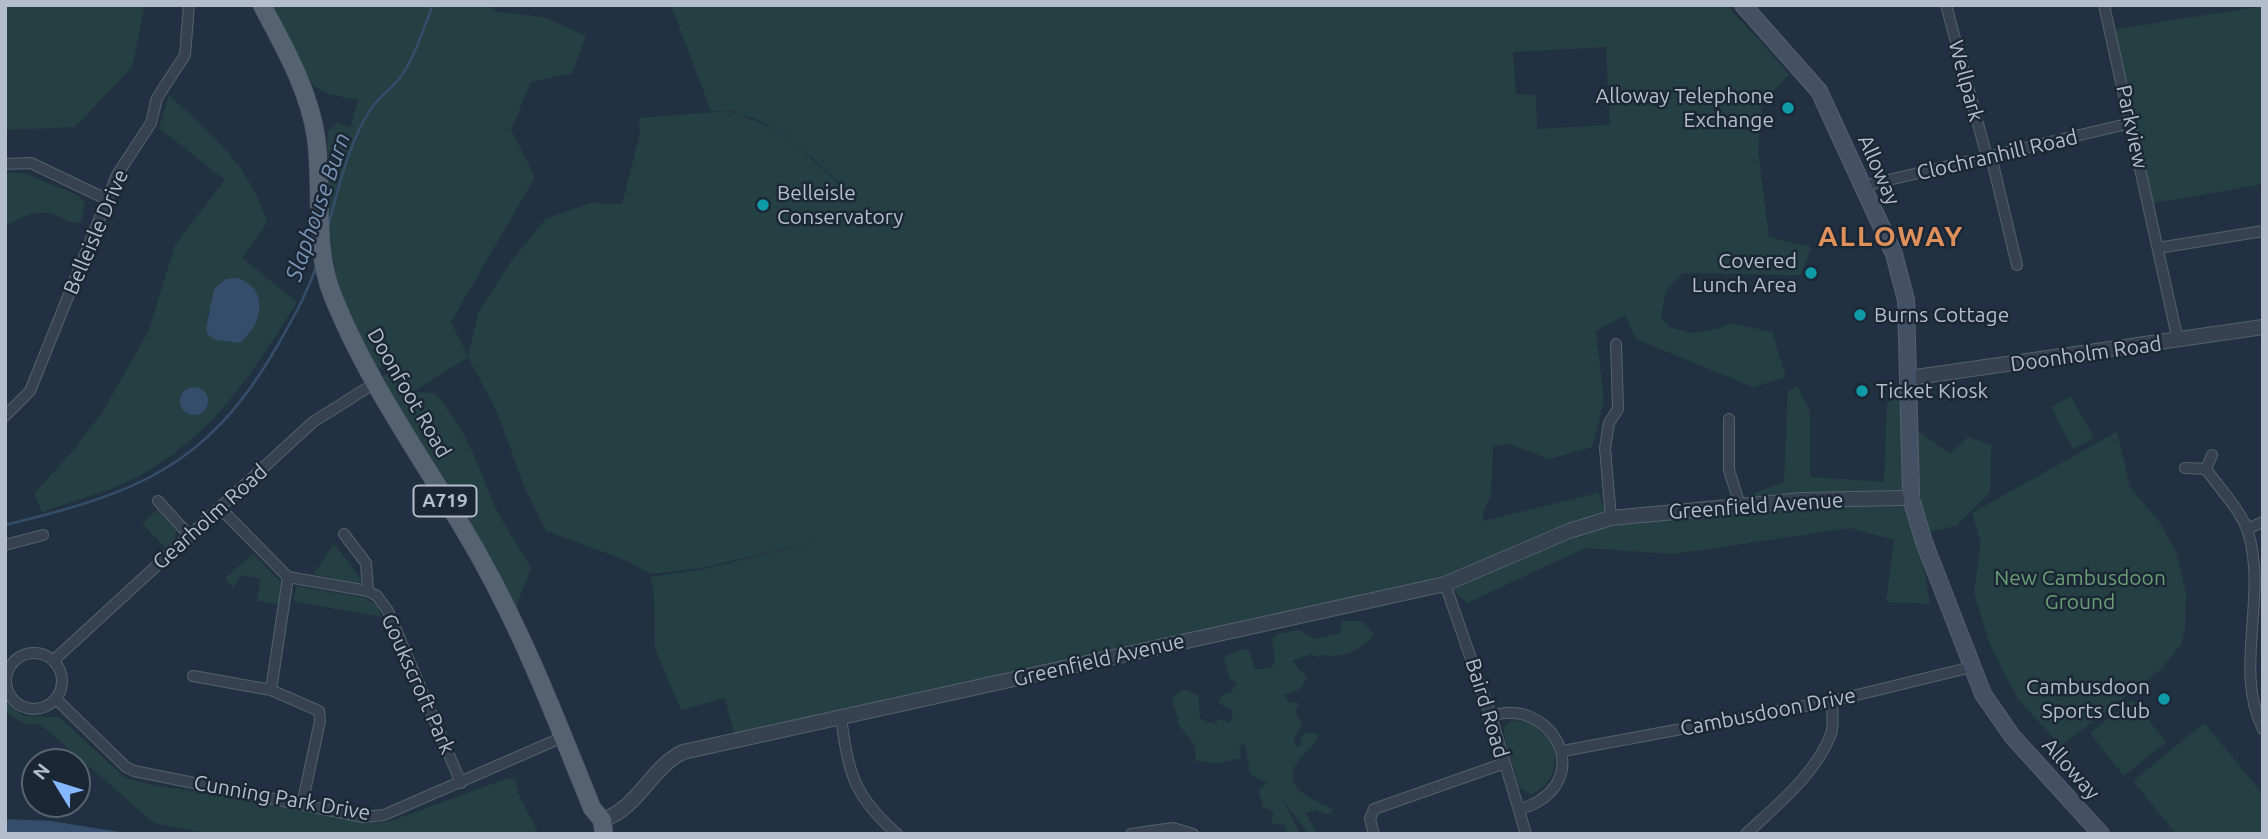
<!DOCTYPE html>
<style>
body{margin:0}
#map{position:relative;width:2268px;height:839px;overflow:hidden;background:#223141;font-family:Ubuntu,sans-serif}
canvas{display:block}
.frame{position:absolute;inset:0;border:7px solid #b3bdcb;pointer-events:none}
.north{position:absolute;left:21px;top:748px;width:70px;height:70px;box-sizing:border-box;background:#1c2736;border:2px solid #586372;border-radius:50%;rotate:308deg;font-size:19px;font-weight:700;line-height:28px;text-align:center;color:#b3bdcb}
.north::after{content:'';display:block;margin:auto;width:24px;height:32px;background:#85b8ff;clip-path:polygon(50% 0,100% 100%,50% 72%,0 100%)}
</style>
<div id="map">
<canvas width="2268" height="839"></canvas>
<div class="frame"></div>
<div class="north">N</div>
</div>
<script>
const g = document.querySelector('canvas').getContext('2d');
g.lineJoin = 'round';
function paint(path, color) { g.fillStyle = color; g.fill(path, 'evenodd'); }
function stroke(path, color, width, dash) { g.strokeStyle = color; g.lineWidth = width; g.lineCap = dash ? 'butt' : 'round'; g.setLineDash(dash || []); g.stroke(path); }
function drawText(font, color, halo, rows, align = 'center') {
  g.font = font + ' Ubuntu,sans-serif'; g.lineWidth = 5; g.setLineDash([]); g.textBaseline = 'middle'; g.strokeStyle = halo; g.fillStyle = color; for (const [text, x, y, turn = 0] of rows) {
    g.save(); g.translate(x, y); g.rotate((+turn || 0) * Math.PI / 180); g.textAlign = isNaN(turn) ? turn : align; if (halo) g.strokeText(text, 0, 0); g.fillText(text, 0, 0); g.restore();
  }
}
paint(new Path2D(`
 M5,5H145L132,67L75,127L5,130Z
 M273,5H488L496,12L544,17L586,36L572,73L531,82L511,130L535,177L451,322L468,356L479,311L512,260L546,219L590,203L622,204L640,134L639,118L732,111L783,133L838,183V189L839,182C801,148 765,109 711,111L671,5H1727L1789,74L1762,104L1758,150L1769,237L1811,247L1801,275L1683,273L1666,291L1661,317L1669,327L1691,333L1717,329L1731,323L1772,332L1786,377L1753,387L1636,339L1625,315L1596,331L1604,401L1592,447L1549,459L1509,444L1493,446L1491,496L1483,512L1484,521L1598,493L1613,526L1748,509L1752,494L1784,482L1788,391L1797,385L1810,412V477L1884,482L1887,403L1900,397L1910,425L1950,454L1968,437L1991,445L1990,492L1956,526L1918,535L1930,604L1886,602L1894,540L1850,528L1674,554L1585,548L1467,603L1445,582L736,741L725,698L681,710L655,649L654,591L650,577L701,570L826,539L701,568L652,574L625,560L546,531L525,488L497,412L468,357L413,392L435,393C467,431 475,458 493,502C503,525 519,546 531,568L513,615L381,381L383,375L398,371L390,359L376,372L342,309L325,212L328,131L338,122L350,128L358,100L329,94L312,84ZM1606,47L1610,125L1537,129L1536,95L1516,94L1513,52Z
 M2263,6V184L2149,204L2111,30Z
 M169,95C212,135 250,165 267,223L242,258L297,302C252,374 214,435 137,477C109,492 73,501 42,512L34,494L75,448L102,413L149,330L175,245L225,180L159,128ZM260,309L249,335L240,343L216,340L207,315L210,310Z
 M5,173H23L77,195C90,204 83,209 81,222C68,225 60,215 48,213C34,210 16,219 5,227Z
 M2071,396L2094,438L2073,449L2051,407Z
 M2117,432L2130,487L2161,524L2177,554L2186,594L2185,630L2181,645L2161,669L2061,746L2018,699L1990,645L1974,593L1981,542L1972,513Z
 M157,510L176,530L175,539L166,548L142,524Z
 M334,544L361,579L358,584L314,574Z
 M253,554L281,582L279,604L257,601L261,579L241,575L233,588L225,578Z
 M297,586L365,598L378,606L381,617L293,601Z
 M1342,621H1362L1374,634C1365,648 1340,661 1323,654L1320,658L1311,654L1291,661L1307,677L1301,688L1284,695L1289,702L1299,703L1295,712L1302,724L1293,741L1298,747L1302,745L1300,738L1306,732L1318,734C1317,746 1305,751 1299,760C1278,787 1313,800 1333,809L1328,814L1314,810L1305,813L1318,834H1309L1283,800L1300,834H1288L1284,825L1271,823L1274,812L1263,807L1259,790L1267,783L1250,774L1245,743L1239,748L1241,758L1219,763L1196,761L1195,745L1177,723L1179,719L1173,705V696L1183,689L1198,695L1200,719L1214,724L1220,719L1230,723L1233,715L1231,709L1219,703L1222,695L1230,693L1237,684L1229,678L1224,657L1244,649L1249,651L1255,669L1272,668L1275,659L1272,640L1277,634L1299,630L1315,639L1340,633Z
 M2132,700L2166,742L2124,776L2090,733Z
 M5,702L24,716L59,717L125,778L156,786L302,805L367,823L388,822L509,778L515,780L518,793L539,834H521L518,829L520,834H211L154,823L40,724H24L7,713Z
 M1513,720L1536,724L1554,743C1557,766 1554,784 1531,795L1519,787L1504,735L1505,725Z
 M2204,723L2263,794V834H2176L2133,781Z`), '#244042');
paint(new Path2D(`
 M237,278C270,288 263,325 240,343L216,340L207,334L206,328L214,289L226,279Z
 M180 401a14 14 0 1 1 28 0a14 14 0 1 1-28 0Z
 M5,819L51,821L132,834H5Z`), '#344d6a');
stroke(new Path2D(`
 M328,227C337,192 351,135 373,106C380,96 391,89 399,79C415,58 423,29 433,5
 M5,525C133,494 206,469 276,348C291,322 306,296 316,267`), '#344d6a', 2.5);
const minor = new Path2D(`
 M1946,5L1987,157
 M2104,5L2178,341
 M1991,156L2017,265
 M5,164L31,163L106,199
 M1863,186L2131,123
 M2158,248L2263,231
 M5,416L30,391L117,175L151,123L157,98L185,55L189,5
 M1729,419V470L1740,505
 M2185,468L2206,469C2219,488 2241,510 2248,532C2268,598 2233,670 2263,729
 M2206,469L2212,455
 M158,501L190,536
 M221,509L288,577L368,591L377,596L388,611L461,783
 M1611,518L1605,448L1609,423L1618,409L1616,344
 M2247,529L2263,522
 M344,534L366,563L368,591
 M5,545L43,535
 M1445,584L1491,716L1526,834
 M6 681a28 28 0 1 1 56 0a28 28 0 1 1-56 0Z
 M54,660L313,422L375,383
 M193,676L271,690L319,711L320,721L302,805
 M271,690L288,577
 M56,699L126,767L134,771L363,817L384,815L563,737
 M1491,716C1546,697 1592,767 1539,801C1533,805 1525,807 1519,810
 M841,718C849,774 853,795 897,834
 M1563,751L1832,701L1972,667
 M1131,834L1173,828L1193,834
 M1374,834L1370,819L1374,809L1505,763
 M1746,834C1776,806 1816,774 1831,734C1834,725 1832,711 1832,701`);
const tertiary = new Path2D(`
 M1909,378L2263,327
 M602,820C639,808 650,768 683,752L1445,584L1569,531L1611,518L1803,500L1902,498`);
const secondary = new Path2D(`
 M1743,5L1819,91L1894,254L1906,300L1911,494
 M1912,502L1924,542L1983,694L2012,736L2101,834`);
const primary = new Path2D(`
 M262,5C284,47 309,90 316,137C323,188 313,245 332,294C370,390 433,472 482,561C526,640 558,724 592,808L602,820L604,834`);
stroke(minor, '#55606e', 12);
stroke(tertiary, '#55606e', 16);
stroke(secondary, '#55606e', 18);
stroke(primary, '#434e5d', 19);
stroke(minor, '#374251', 10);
stroke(tertiary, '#374251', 14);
stroke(secondary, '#445164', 16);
stroke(primary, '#556271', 18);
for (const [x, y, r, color] of [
 [1788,108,7,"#0f9aa8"],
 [763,205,7,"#0f9aa8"],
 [1811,273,7,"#0f9aa8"],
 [1860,315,7,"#0f9aa8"],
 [1862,391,7,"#0f9aa8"],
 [2164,699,7,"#0f9aa8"]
]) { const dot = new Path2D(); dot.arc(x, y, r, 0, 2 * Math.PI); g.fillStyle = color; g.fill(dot); stroke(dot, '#1c2736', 2.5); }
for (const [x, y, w] of [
 [445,501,63]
]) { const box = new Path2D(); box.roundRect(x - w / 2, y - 15.5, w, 31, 5); g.fillStyle = '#1c2736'; g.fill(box); stroke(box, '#b3bdcb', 2); }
drawText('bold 19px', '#b3bdcb', null, [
 ["A719",445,501]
]);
drawText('21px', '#b3bdcb', '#1c2736', [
 ["Wellpark",1966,81,75],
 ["Parkview",2132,127,78],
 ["Clochranhill Road",1997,155,-13],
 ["Alloway",1879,170,66],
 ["Belleisle Drive",96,232,-67],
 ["Doonholm Road",2086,354,-8],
 ["Doonfoot Road",409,393,60],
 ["Greenfield Avenue",1756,506,-4],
 ["Gearholm Road",210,517,-42],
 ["Greenfield Avenue",1099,660,-13],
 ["Goukscroft Park",418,684,66],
 ["Baird Road",1487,708,73],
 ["Cambusdoon Drive",1768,712,-11],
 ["Alloway",2071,769,48],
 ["Cunning Park Drive",282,798,10]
]);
drawText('21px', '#b3bdcb', '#1c2736', [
 ["Alloway Telephone",1774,96],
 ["Exchange",1774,120],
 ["Belleisle",777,193,"left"],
 ["Conservatory",777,217,"left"],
 ["Covered",1797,261],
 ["Lunch Area",1797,285],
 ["Burns Cottage",1874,315,"left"],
 ["Ticket Kiosk",1876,391,"left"],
 ["Cambusdoon",2150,687],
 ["Sports Club",2150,711]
], 'right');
drawText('21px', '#689f73', '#1c2736', [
 ["New Cambusdoon",2080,578],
 ["Ground",2080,602]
]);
drawText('italic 23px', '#7895b6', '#1c2736', [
 ["Slaphouse Burn",318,207,-71]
]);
g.letterSpacing = '2px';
drawText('bold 28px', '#df905b', '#1c2736', [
 ["ALLOWAY",1891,237]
]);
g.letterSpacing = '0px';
</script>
